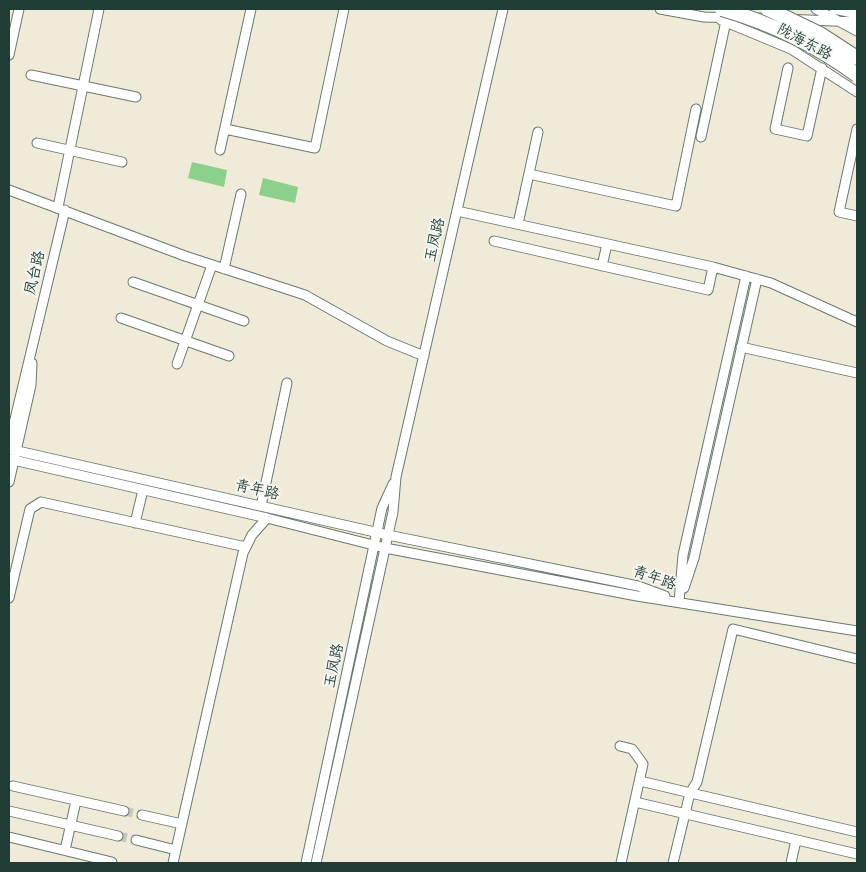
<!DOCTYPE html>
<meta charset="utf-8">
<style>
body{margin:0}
#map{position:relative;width:866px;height:872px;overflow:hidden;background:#f0ebd9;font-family:"Architects Daughter",sans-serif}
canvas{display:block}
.frame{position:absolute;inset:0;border:10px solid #1f3d34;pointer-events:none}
</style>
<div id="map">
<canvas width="866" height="872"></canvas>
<div class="frame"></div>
</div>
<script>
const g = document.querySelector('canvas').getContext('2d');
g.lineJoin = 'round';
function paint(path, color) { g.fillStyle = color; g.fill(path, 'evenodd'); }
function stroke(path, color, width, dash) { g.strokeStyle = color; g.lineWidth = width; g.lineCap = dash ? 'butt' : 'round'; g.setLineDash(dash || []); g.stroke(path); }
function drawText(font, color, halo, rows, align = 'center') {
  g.font = font + ' "Architects Daughter","LXGW WenKai TC",sans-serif'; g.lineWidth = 4; g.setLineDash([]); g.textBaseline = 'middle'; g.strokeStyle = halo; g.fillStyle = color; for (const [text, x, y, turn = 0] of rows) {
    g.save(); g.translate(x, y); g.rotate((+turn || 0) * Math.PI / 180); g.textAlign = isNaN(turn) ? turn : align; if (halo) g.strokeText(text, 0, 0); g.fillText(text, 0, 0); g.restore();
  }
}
paint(new Path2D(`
 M192,162L227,170L224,187L188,178Z
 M263,178L298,187L295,203L259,195Z`), '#8bd18b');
stroke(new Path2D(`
 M124,811L142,815
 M118,836L136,840`), '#c6c8b8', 9, [9, 4.5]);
const minor = new Path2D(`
 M660,9L704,17L737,18
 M816,9L857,31
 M834,9L857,14
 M760,18L857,22
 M721,20L791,49L857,92
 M9,55L19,9
 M788,68L775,129L807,136L822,68
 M31,75L136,97
 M225,129L315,148L344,9
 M857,129L839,212L857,216
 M701,137L726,21
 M37,143L122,162
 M220,150L251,9
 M529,174L676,206L696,109
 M9,190L185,256L305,295L387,341L424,356
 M58,207L99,9
 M457,211L713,267L771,283L857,322
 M518,224L538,132
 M494,241L708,290L713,267
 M602,266L607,244
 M224,269L241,194
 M133,282L244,321
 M121,318L229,356
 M741,347L857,373
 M177,364L212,265
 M9,444L65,210
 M9,449L388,535L638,586L665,596
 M9,459L267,518L385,548L637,596L857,631
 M9,482L31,385L32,363
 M261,506L287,383
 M135,523L143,490
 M684,588L694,558L757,279
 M9,598L30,509L41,502L246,547
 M679,602L683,555L746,276
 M620,746L632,749L643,764L621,863
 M640,781L857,832
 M13,786L124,811
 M635,802L857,854
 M9,811L118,836
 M142,815L182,824
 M9,837L112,862
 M136,840L176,850
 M65,850L76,801
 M173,863L243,553L252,535L267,518
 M306,863L382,508L393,484
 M316,863L393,512L396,477L503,9
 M673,863L690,793L697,782L733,629L857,659
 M791,863L796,840`);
stroke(minor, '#687a6e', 11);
stroke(minor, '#fff', 9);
const highwayBridge = new Path2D(`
 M722,9C771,23 816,45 857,75
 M768,9L820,34L857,58`);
stroke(highwayBridge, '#687a6e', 16, []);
stroke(highwayBridge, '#fff', 14);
drawText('15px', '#1f3d34', '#f6f6f2', [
 ["陇海东路",804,43,28],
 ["玉凤路",436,240,-77],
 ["凤台路",36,273,-77],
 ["青年路",257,491,13],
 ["青年路",654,579,19],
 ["玉凤路",335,666,-78]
]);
</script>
